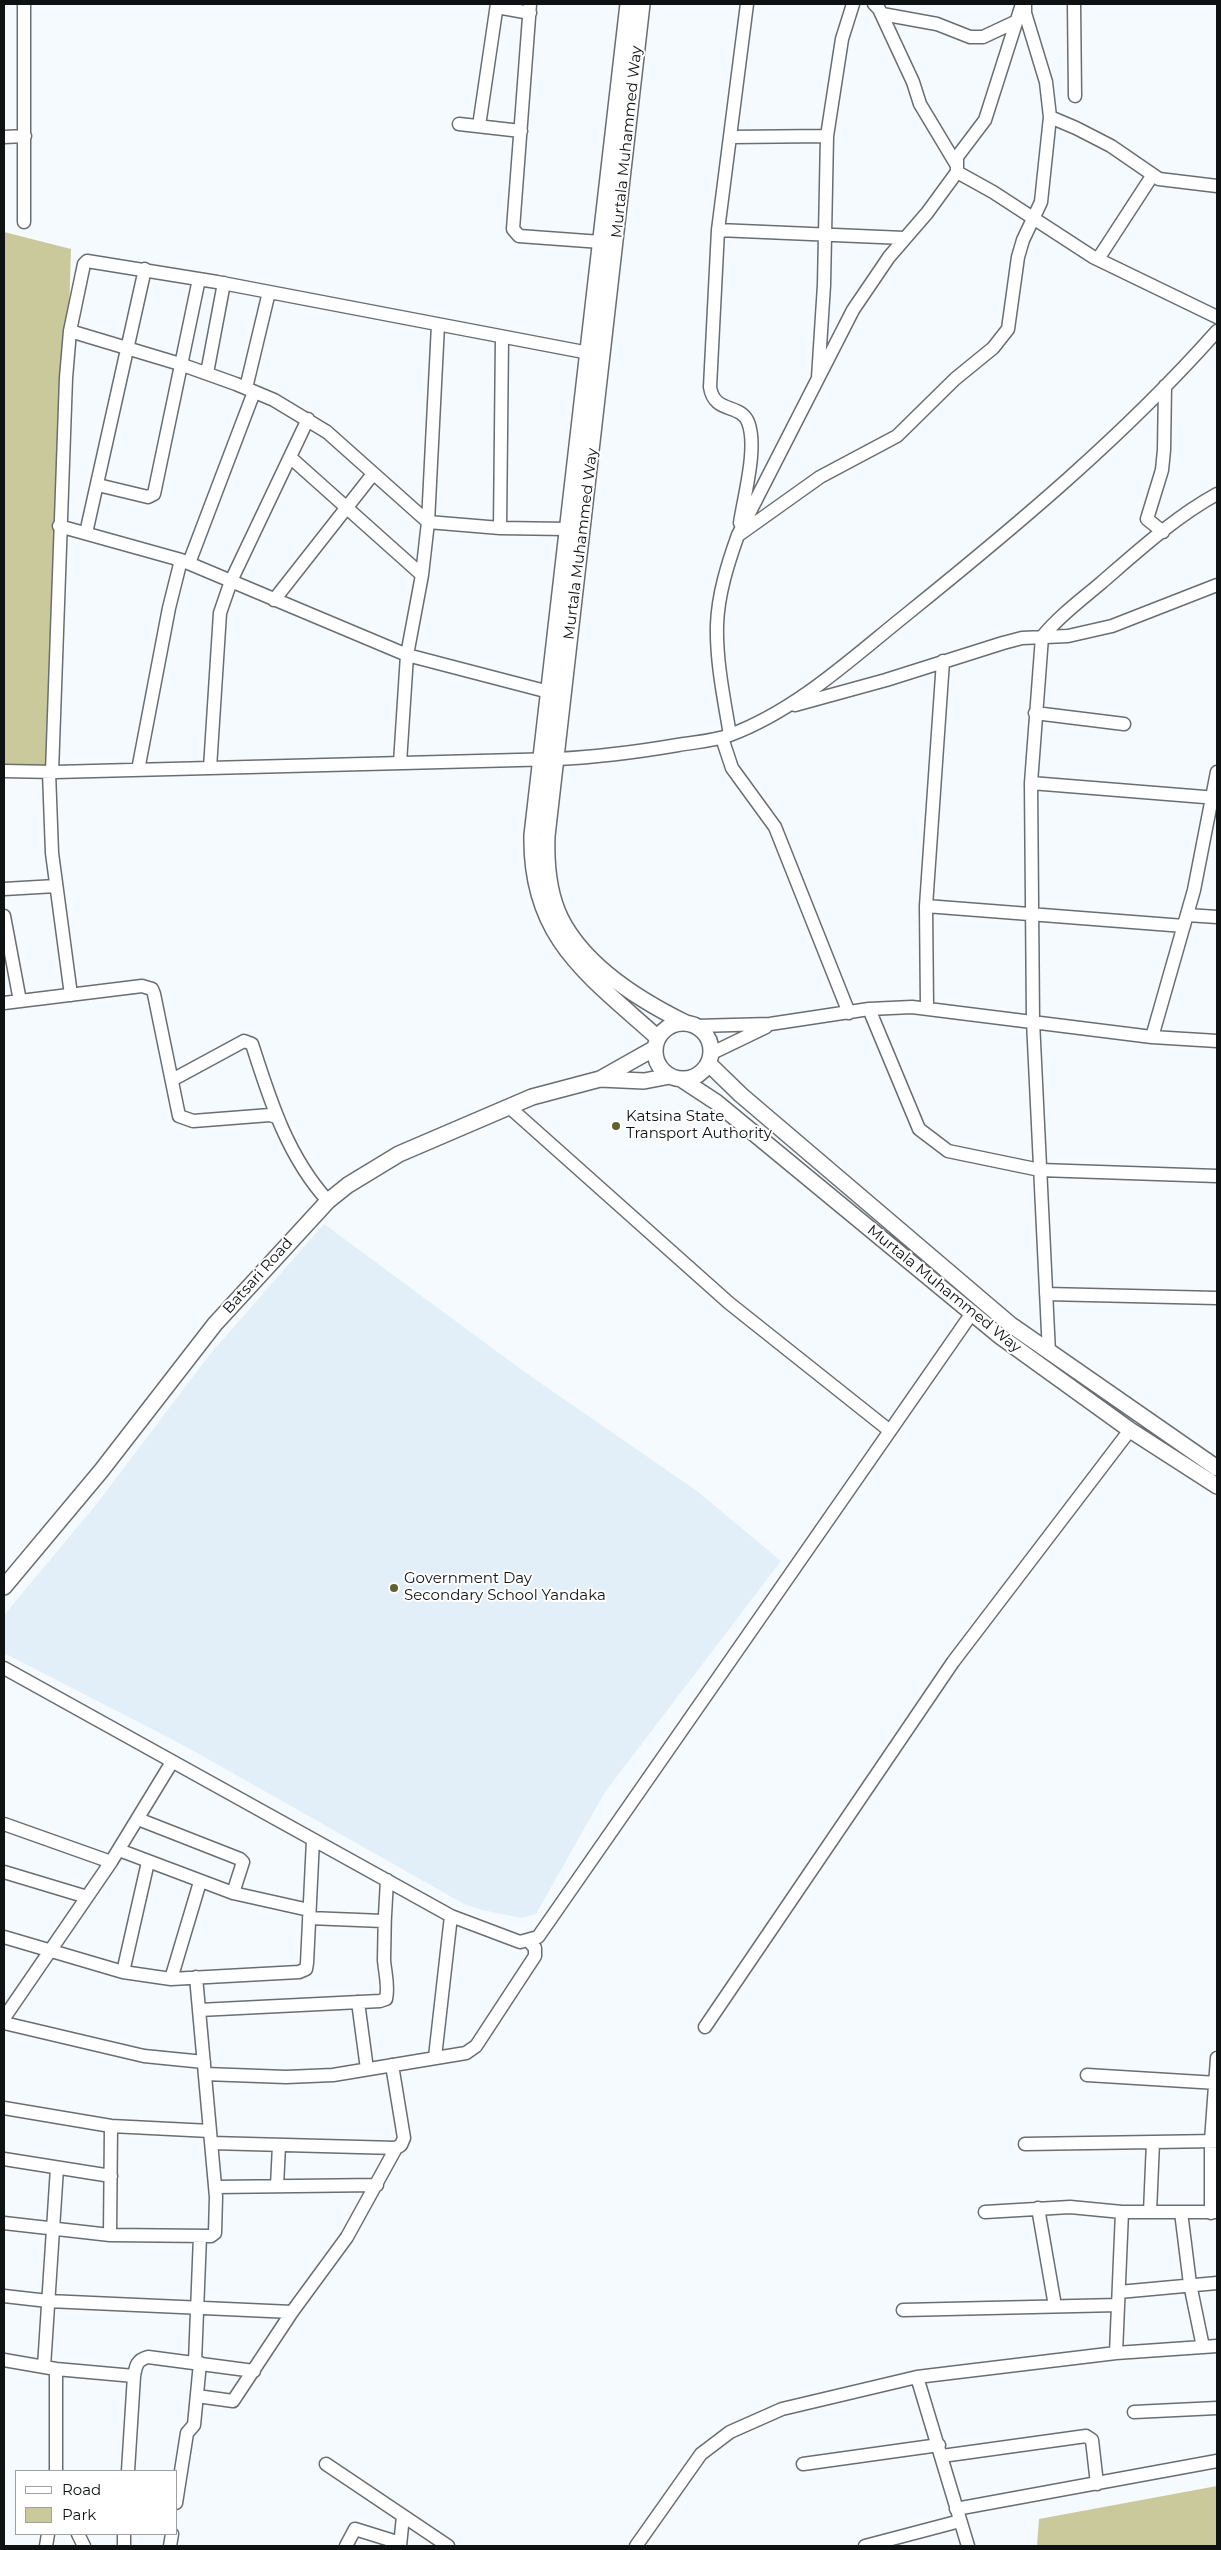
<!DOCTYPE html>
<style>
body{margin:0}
#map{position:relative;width:1221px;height:2550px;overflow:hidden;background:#f4fafe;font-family:Montserrat,sans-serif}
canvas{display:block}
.frame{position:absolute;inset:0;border:5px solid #0f1213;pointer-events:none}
.legend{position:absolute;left:15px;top:2470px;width:162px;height:65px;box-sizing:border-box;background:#fff;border:1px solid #9fa0a1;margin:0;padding:6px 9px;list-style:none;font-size:15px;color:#0f1213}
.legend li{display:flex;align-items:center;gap:10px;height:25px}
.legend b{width:25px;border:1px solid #9fa0a1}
</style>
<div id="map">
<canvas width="1221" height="2550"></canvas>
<div class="frame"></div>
<ul class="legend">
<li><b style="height:6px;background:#fff"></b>Road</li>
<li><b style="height:14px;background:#cac99b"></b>Park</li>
</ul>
</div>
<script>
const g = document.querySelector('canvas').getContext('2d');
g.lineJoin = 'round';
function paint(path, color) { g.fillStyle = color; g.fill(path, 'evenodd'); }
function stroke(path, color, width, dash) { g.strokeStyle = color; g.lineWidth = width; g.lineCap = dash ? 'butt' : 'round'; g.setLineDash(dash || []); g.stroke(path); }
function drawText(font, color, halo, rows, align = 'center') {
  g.font = font + ' Montserrat,sans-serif'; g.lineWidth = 4; g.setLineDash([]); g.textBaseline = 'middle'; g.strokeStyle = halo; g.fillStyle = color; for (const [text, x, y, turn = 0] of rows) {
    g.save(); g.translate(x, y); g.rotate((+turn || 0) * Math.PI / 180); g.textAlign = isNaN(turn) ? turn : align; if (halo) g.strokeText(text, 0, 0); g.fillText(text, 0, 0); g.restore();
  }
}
paint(new Path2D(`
 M324,1224L526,1373L697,1491L781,1561L605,1792L536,1914L521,1918L482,1910L464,1904L185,1746L4,1653V1615L95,1506L211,1353Z`), '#e2eff8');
paint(new Path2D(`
 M4,232L71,249L55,772L4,768Z
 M1217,2486V2546H1037L1039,2519Z`), '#cac99b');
const minor = new Path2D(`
 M24,4V222
 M530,4L513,229L519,236L601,242
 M874,4L879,9L913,82L920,104L956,164
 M1074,4L1075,96
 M497,7L530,13
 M882,14L937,24L970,37H983L1015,22
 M1050,117L1076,128L1111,146L1159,179L1217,186
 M459,124L521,131
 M479,126L497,4
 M4,137L25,136
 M730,137L827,136
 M957,172L993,192L1093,257L1217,317
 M718,230L904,238
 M1098,259L1152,176
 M70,331L180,364L236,384L274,400L327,432L428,522L500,528L567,529
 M207,373L224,283
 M818,378L824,285L827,136L842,39L853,4
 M246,388L269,292
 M291,458L422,575
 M98,485L148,497L154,494L199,279
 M740,523C744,496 758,447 748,422C740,403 714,414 710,387L718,230L747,4
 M59,526L181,560L407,655L549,692
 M500,528L502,337
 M1163,532L1147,519L1162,470L1164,450L1165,386
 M86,533L145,269
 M740,534L820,477L897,436L955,379L993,348L1008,329L1018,257L1023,240L1041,202L1050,117L1046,82L1025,13V4
 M189,563L254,392
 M274,600L373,474
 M795,705L886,680L1003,643L1022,638L1068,636L1112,626L1217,585
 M1035,713L1124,724
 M730,735C724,699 716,661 717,625C718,594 728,563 738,535L853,310L889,257L927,213L957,172V157L985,120L1022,4
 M722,738L732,768L775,827L849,1013
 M400,763L407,655L422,575L428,522L438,325
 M210,768L220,613L231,581L308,419
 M138,770L169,608L181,560
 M4,771L55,772L557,759C598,757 637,752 678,745C695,742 714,741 730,735C797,710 852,658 907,614C1016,526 1124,436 1217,331
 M49,772L52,853L71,995
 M52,772L66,378L70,331L84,264L87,261L217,282L589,353
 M1031,783L1217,798
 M4,889L56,886
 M926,906L1184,926
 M1187,915L1217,917
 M4,916L20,1001
 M4,1003L142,986L152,989L154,994L179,1116L193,1121L270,1115L276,1117
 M927,1007L926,906L943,661
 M869,1009L919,1129L948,1151L1040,1170L1217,1176
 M696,1026L770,1024L869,1009L912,1007L1152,1037L1217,1041
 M1152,1037L1194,890L1217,772
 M712,1053L766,1027
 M172,1080L244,1041L252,1044C270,1100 287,1156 328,1201
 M508,1106L729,1303L890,1431
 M1046,1294L1217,1298
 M1049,1353L1033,1021L1031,783L1042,637C1059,616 1081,600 1101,583C1138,551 1175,517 1217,494
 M4,1668L451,1916L520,1942L538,1937L972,1313
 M138,1819L240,1859L243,1862L233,1893
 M4,1824L111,1862
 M119,1850L233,1893L309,1910
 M4,1872L87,1897
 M309,1918L383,1921
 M4,1937L123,1972L171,1979L299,1972L306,1969L307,1963L313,1840
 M123,1972L148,1862
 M171,1979L200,1882
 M358,2002L367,2069
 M199,2010L380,2001L386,1999C389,1986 385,1973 384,1960C384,1933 385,1907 387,1880
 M4,2018L111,1862L172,1762
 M4,2023L144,2056L204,2062
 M705,2027L953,1662L1130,1430
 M435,2057L451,1916
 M205,2074L286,2077L333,2075L466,2053L476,2046L535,1956V1948L529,1941
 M1087,2075L1217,2083
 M4,2108L111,2126L210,2131
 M211,2143L396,2148
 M1025,2144L1217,2141
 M4,2159L111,2176
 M277,2186L279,2145
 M215,2187L377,2185
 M1038,2208L1055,2306
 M985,2212L1070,2207L1122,2212H1217
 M1150,2212L1153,2142
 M1181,2212L1190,2284L1203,2347
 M1211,2213V2141L1217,2058
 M4,2223L110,2235L211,2236L215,2233L216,2197L196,1977
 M110,2235L111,2126
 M1119,2292L1217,2283
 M4,2296L48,2301L292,2312
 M903,2310L1118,2305
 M1116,2353L1122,2212
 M4,2360L56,2369L134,2376
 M195,2362L200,2236
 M44,2367L57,2168
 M917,2377L968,2546
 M197,2396L233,2401L292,2312L347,2237L396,2148L401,2145L404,2138L392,2065
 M1134,2412L1217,2408
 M942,2456L1086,2436L1092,2440L1097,2484
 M326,2464L448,2546
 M803,2464L939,2445
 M56,2471V2369
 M128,2471L134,2376C136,2365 137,2360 148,2357L254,2371
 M176,2503L187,2433L194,2425L200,2363
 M956,2509L1217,2461
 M78,2534L84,2546
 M46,2546L48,2534
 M124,2546V2534
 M170,2546L172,2534
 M346,2546L355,2529L400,2543
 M400,2546L403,2516
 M636,2546L701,2454L730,2432L782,2409L917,2377L1116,2353L1217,2346
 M865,2546L960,2521`);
const major = new Path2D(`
 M628,4L532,835C530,938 588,975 658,1038
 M642,4L547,836C546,864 548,893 561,919C585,966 639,1000 686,1023
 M655 1051a28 28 0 1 1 56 0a28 28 0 1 1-56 0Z
 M709,1064L741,1095L1011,1325L1217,1468
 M600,1079L644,1081L670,1076
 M681,1079L716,1102L1001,1337L1130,1430L1217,1486
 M4,1587L101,1471L215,1324L328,1201L348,1185L399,1154L532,1097L600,1079L655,1048`);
stroke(minor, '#696e72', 15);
stroke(major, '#696e72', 18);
stroke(minor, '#fff', 12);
stroke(major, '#fff', 15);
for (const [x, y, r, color] of [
 [616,1126,5,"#62602c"],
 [394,1588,5,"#62602c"]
]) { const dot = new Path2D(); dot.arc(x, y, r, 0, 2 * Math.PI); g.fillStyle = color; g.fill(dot); stroke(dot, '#fff', 2); }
drawText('15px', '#0f1213', '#fff', [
 ["Murtala Muhammed Way",627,142,-84],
 ["Murtala Muhammed Way",581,544,-83],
 ["Batsari Road",258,1276,-48],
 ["Murtala Muhammed Way",944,1289,39]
]);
drawText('15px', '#0f1213', '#fff', [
 ["Katsina State",626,1117],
 ["Transport Authority",626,1134],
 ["Government Day",404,1579],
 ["Secondary School Yandaka",404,1596]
], 'left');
</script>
